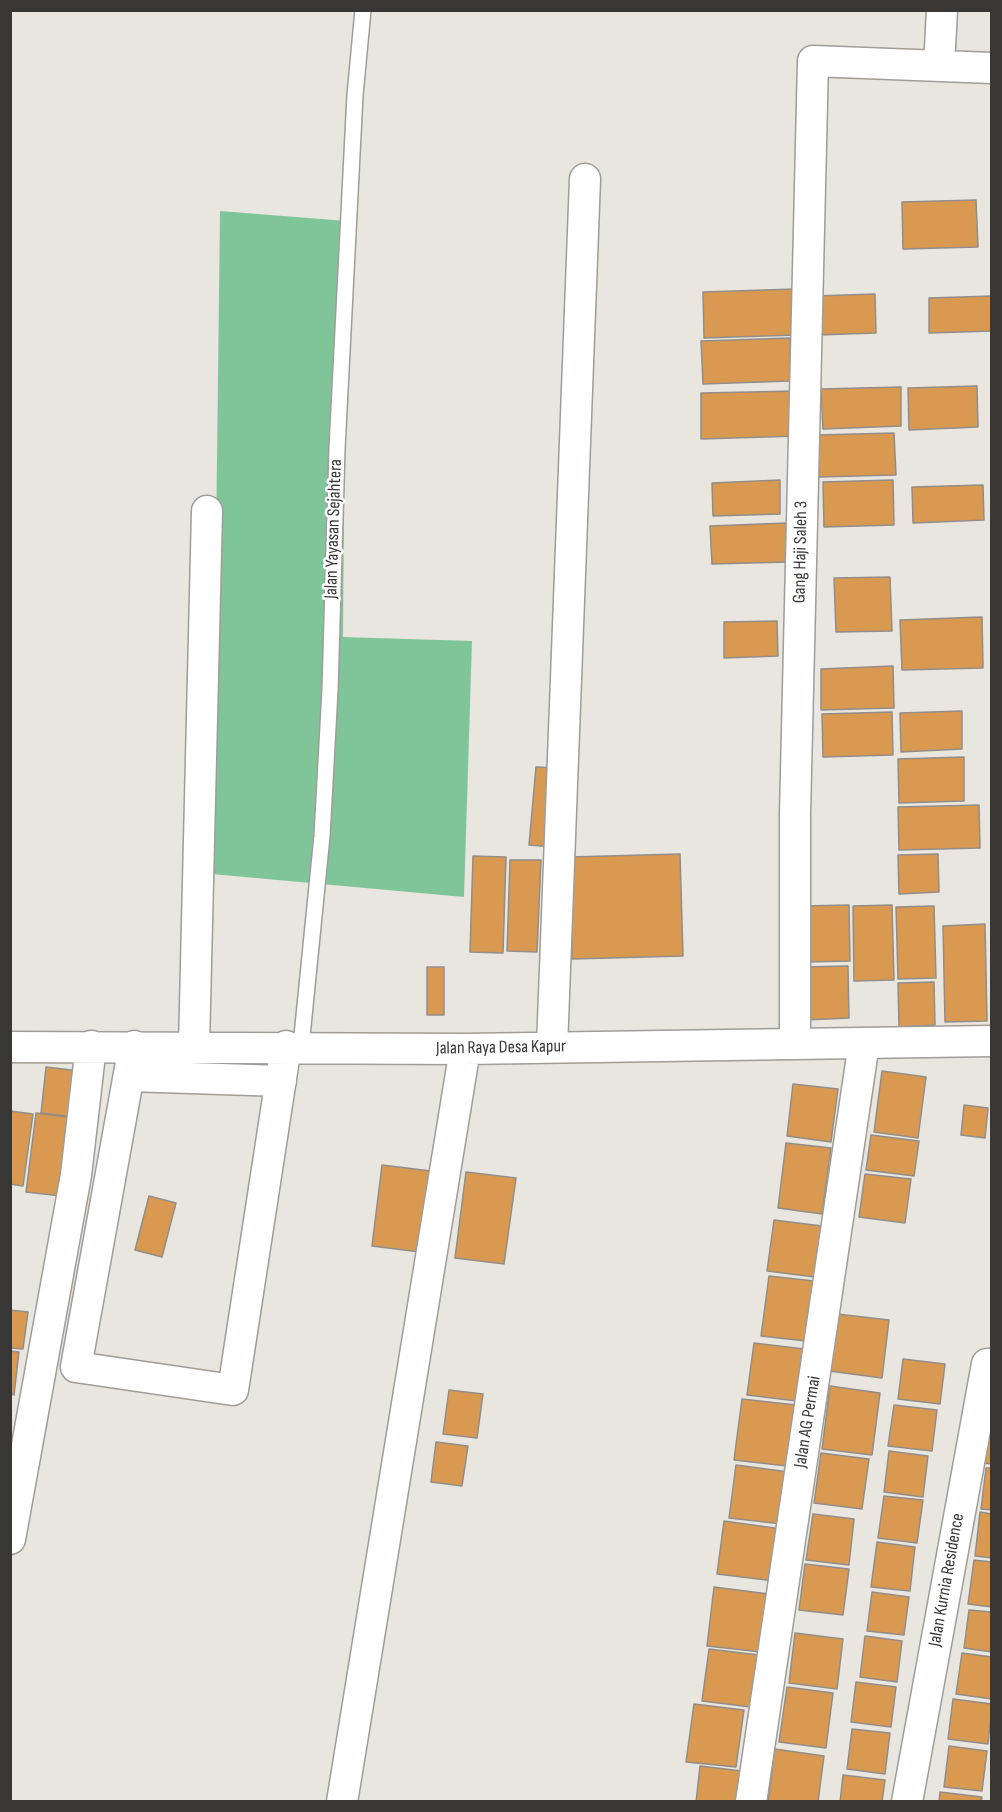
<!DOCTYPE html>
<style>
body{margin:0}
#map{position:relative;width:1002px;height:1812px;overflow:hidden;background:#e9e5df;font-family:"Sofia Sans Condensed",sans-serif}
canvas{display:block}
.frame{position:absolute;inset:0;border:12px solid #393735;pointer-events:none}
</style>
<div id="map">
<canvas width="1002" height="1812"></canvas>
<div class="frame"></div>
</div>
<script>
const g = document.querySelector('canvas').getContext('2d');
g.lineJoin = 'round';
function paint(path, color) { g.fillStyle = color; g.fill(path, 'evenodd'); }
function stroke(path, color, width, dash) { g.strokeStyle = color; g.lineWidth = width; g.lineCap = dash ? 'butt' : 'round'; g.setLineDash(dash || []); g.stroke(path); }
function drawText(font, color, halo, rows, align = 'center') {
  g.font = font + ' "Sofia Sans Condensed",sans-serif'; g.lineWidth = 5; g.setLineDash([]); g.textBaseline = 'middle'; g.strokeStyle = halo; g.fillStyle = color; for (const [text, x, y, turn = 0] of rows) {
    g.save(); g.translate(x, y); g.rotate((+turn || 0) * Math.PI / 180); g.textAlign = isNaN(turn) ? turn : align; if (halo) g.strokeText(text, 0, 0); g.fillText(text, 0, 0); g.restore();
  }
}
paint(new Path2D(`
 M220,211L346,221L343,637L472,641L464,897L212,874Z`), '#80c599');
const building = new Path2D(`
 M976,200L978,247L903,249L902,202Z
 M796,289L797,335L704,338L703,292Z
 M875,294L876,333L817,335L816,296Z
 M992,296V331L929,333V298Z
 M790,338V381L703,384L701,341Z
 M977,386L978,427L909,430L908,388Z
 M901,387V426L823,429L821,389Z
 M797,391L798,436L701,439V393Z
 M894,433L896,475L819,477L818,435Z
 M780,480V514L713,516L712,483Z
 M893,480L894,525L824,527L823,482Z
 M983,485L984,520L913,523L912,487Z
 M787,523L789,562L712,564L710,526Z
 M890,577L892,631L836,632L834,578Z
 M982,617L983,668L902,670L900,620Z
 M777,621L778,656L724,658V622Z
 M893,666L894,708L821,710V669Z
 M962,711V749L901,752L900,713Z
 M892,712L893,755L823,757L822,714Z
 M964,757V801L899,803L898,759Z
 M536,767L560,768L553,847L529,845Z
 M979,805L980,848L899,850L898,807Z
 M680,854L683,956L572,959L570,857Z
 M938,854L939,892L899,894L898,855Z
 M473,856L506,857L503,953L470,952Z
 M510,860H541L537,952L507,951Z
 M849,905L850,961L805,962L803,906Z
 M892,905L894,980L854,981L853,906Z
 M934,906L936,978L898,979L896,907Z
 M985,924L987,1021L945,1022L943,926Z
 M848,966L849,1018L804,1020L803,967Z
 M427,967H444V1015H427Z
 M934,982L935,1025L899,1027L898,983Z
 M46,1067L88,1072L82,1118L41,1113Z
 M882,1071L926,1077L918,1138L874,1132Z
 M793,1084L838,1089L831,1142L787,1136Z
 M964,1105L988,1108L985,1138L961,1135Z
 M10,1111L33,1114L23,1186L10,1184Z
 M36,1113L81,1119L70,1197L26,1192Z
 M871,1135L919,1141L914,1176L866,1170Z
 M786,1143L831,1148L822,1214L778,1208Z
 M382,1165L431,1171L420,1252L372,1246Z
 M466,1172L516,1178L504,1264L455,1258Z
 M865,1174L911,1179L905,1223L859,1217Z
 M149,1196L176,1203L162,1257L135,1250Z
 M774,1220L822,1226L815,1277L767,1271Z
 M769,1276L814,1281L806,1341L761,1336Z
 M10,1310L28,1312L23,1349L10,1348Z
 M837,1314L889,1320L882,1378L829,1371Z
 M754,1343L804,1349L797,1401L747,1395Z
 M10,1351L19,1352L14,1395L10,1394Z
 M903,1359L945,1364L940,1404L898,1399Z
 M830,1386L880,1393L872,1455L822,1449Z
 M449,1390L483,1394L477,1438L443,1434Z
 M742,1399L796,1405L787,1466L734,1460Z
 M894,1405L937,1410L932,1451L888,1446Z
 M990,1422H992V1464L984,1463Z
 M436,1442L468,1446L462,1486L431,1482Z
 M889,1451L928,1456L923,1497L884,1492Z
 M821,1453L869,1459L862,1509L814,1503Z
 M736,1465L789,1472L782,1524L729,1518Z
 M986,1468H992V1510L981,1509Z
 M884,1496L923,1500L917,1543L878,1538Z
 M980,1512L992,1514V1558L975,1556Z
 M813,1514L854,1519L849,1565L806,1560Z
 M724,1521L782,1529L775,1581L717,1574Z
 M877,1542L915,1547L910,1591L871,1587Z
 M974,1560L992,1562V1607L968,1604Z
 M805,1564L849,1569L843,1615L799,1610Z
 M714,1587L769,1594L761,1652L707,1646Z
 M872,1592L909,1597L904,1635L867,1631Z
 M969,1610L992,1612V1652L964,1648Z
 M795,1633L843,1639L837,1689L789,1683Z
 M865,1636L902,1641L897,1682L860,1677Z
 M709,1649L759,1655L751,1707L702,1701Z
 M962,1653L992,1657V1699L956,1694Z
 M856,1682L896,1687L891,1727L851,1722Z
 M787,1687L833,1693L826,1748L779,1742Z
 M953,1699L992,1704L988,1744L948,1739Z
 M694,1704L744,1710L736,1767L686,1762Z
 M852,1729L890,1733L885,1774L847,1769Z
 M949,1746L987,1751L982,1791L944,1787Z
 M775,1749L824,1756L818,1802H768Z
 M700,1766L742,1771L738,1802H696Z
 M843,1775L885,1780L882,1802H840Z
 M940,1792L982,1797L981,1802H939Z`);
paint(building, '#d99951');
stroke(building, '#928d89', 1.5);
const lane = new Path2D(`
 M301,1046L322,836L330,690L337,449L355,95L363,10`);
const street = new Path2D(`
 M939,66L942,10
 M795,1042V814L813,61L992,68
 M134,1046L76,1367L233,1390L286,1046
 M194,1046L207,511
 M10,1047L465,1049L992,1041
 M552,1047L585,179
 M129,1076L281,1081
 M10,1539L76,1175L91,1046
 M342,1802L465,1049
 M751,1802L864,1043
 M907,1802L987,1364H992`);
stroke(lane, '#a09c97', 18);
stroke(street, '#a09c97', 33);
stroke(lane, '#fff', 15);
stroke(street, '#fff', 30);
drawText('18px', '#393735', '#fff', [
 ["Jalan Yayasan Sejahtera",334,529,-88],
 ["Gang Haji Saleh 3",801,552,-89],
 ["Jalan Raya Desa Kapur",501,1048,-1],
 ["Jalan AG Permai",808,1422,-81],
 ["Jalan Kurnia Residence",947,1580,-80]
]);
</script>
